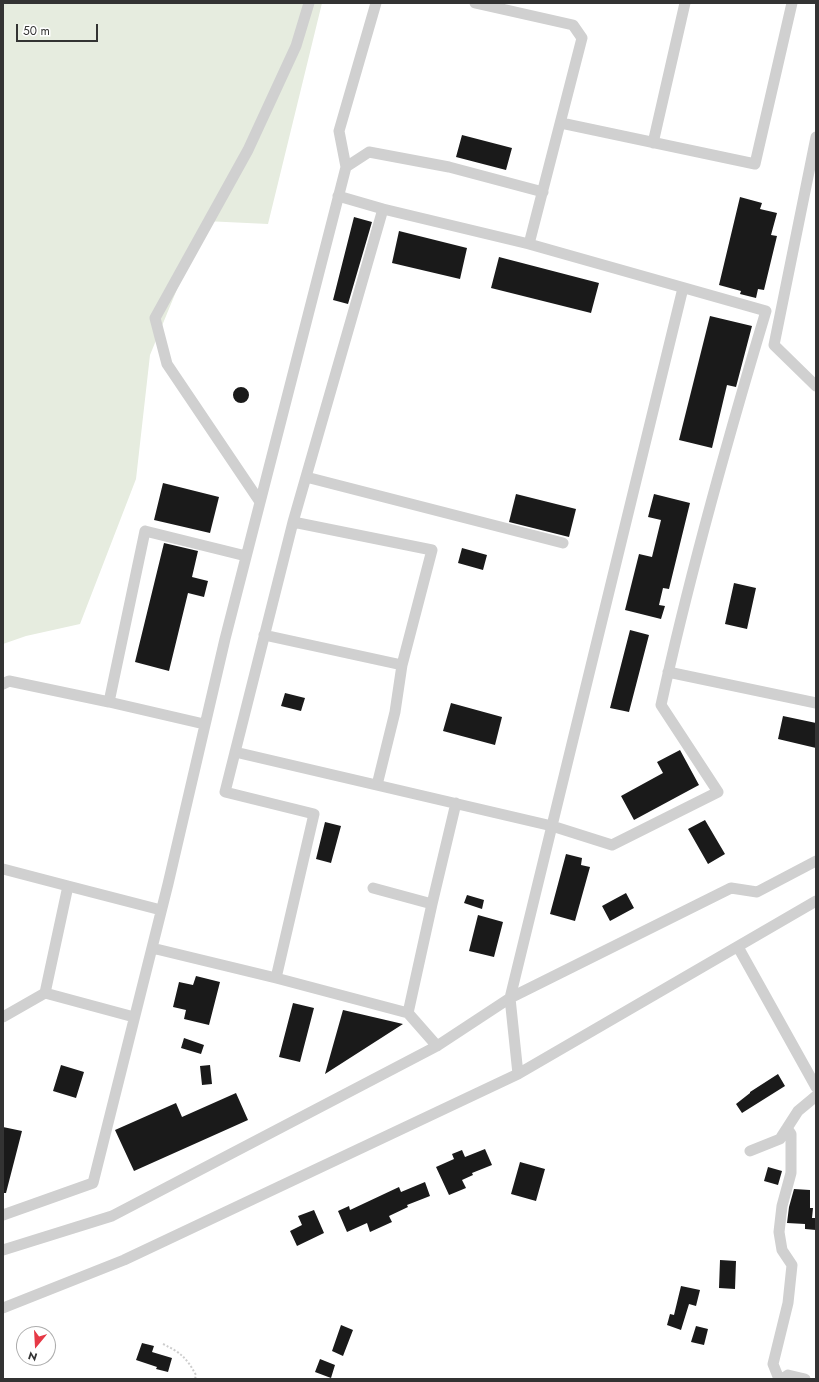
<!DOCTYPE html>
<style>
body{margin:0}
#map{position:relative;width:819px;height:1382px;overflow:hidden;background:#fff;font-family:Jost,sans-serif}
canvas{display:block}
.frame{position:absolute;inset:0;border:4px solid #333;pointer-events:none}
.north{position:absolute;left:16px;top:1326px;width:40px;height:40px;box-sizing:border-box;background:#fff;border:1px solid #adadad;border-radius:50%;rotate:198deg;font-size:11px;font-weight:700;line-height:16px;text-align:center;color:#333}
.north::after{content:'';display:block;margin:auto;width:14px;height:18px;background:#e63946;clip-path:polygon(50% 0,100% 100%,50% 72%,0 100%)}
.scale{position:absolute;left:16px;top:24px;width:82px;height:18px;box-sizing:border-box;border:2px solid #333;border-top:0;padding-left:5px;font-size:12px;line-height:14px;white-space:nowrap;color:#333;-webkit-text-stroke:3px #fff;paint-order:stroke}
</style>
<div id="map">
<canvas width="819" height="1382"></canvas>
<div class="frame"></div>
<div class="north">N</div>
<div class="scale">50 m</div>
</div>
<script>
const g = document.querySelector('canvas').getContext('2d');
g.lineJoin = 'round';
function paint(path, color) { g.fillStyle = color; g.fill(path, 'evenodd'); }
function stroke(path, color, width, dash) { g.strokeStyle = color; g.lineWidth = width; g.lineCap = dash ? 'butt' : 'round'; g.setLineDash(dash || []); g.stroke(path); }
paint(new Path2D(`
 M3,3H322L268,224L205,221L150,355L136,479L80,624L26,636L3,644Z`), '#e6ecdf');
paint(new Path2D(`
 M462,135L512,148L506,170L456,157Z
 M740,197L762,203L760,209L777,213L771,235L777,236L764,290L758,289L756,298L740,294L741,291L719,285Z
 M354,217L372,222L348,304L333,300Z
 M399,231L467,248L460,279L392,263Z
 M499,257L599,283L591,313L491,288Z
 M710,316L752,326L736,387L727,385L712,448L679,440Z
 M233 395a8 8 0 1 1 16 0a8 8 0 1 1-16 0Z
 M163,483L219,497L210,533L154,520Z
 M516,494L576,509L569,537L509,522Z
 M654,494L690,503L669,589L663,588L659,605L665,606L661,619L625,610L639,554L652,557L661,520L648,517Z
 M164,543L198,551L192,577L208,581L204,597L188,593L169,671L135,662Z
 M462,548L487,555L483,570L458,563Z
 M734,583L756,588L747,629L725,624Z
 M630,630L649,635L629,712L610,708Z
 M285,693L305,698L301,711L281,706Z
 M451,703L502,717L495,745L443,731Z
 M783,716L816,723V748L778,739Z
 M680,750L699,785L634,820L621,796L663,773L657,762Z
 M705,820L725,854L708,864L688,829Z
 M325,822L341,826L331,863L316,859Z
 M566,854L582,858L581,865L590,867L575,921L550,914Z
 M626,893L634,908L610,921L602,906Z
 M467,895L484,900L482,909L464,903Z
 M478,915L503,922L494,957L469,951Z
 M196,976L220,982L209,1025L184,1019L186,1010L173,1007L179,982L193,985Z
 M293,1003L314,1008L300,1062L279,1057Z
 M343,1010L403,1024L325,1074Z
 M184,1038L204,1045L201,1054L181,1048Z
 M61,1065L84,1072L76,1098L53,1091Z
 M210,1065L212,1084L202,1085L200,1066Z
 M778,1074L785,1086L742,1113L736,1104L750,1093V1092Z
 M236,1093L248,1120L134,1171L115,1130L176,1103L182,1117Z
 M3,1127L22,1131L6,1193H3Z
 M485,1149L492,1165L472,1173L473,1175L462,1180L466,1188L449,1195L436,1167L454,1159L452,1154L462,1150L465,1157Z
 M520,1162L545,1169L536,1201L511,1194Z
 M768,1167L782,1171L778,1185L764,1181Z
 M425,1182L430,1196L407,1205L408,1207L389,1216L392,1222L370,1232L367,1223L347,1232L338,1211L349,1206L350,1210L399,1187L401,1192Z
 M794,1189L810,1190V1208H813L812,1218H816V1230L805,1229V1224L787,1223L789,1207Z
 M314,1210L324,1233L297,1246L290,1231L302,1225L298,1216Z
 M720,1260L736,1261L735,1289L719,1288Z
 M681,1286L700,1290L696,1306L689,1304L681,1330L667,1325L670,1314L674,1315Z
 M341,1325L353,1330L343,1356L332,1351Z
 M696,1326L708,1329L704,1345L691,1342Z
 M142,1343L154,1346L152,1352L172,1358L168,1372L156,1369L157,1367L136,1360Z
 M320,1359L335,1365L331,1378L315,1372Z`), '#1a1a1a');
stroke(new Path2D(`
 M163,1344C181,1353 186,1357 196,1375L195,1379`), '#cdcdcd', 2, [2, 2]);
stroke(new Path2D(`
 M475,3L573,25L582,38L529,244
 M561,123L755,164L792,3
 M816,137L774,345L816,386
 M653,143L685,3
 M346,167L369,152L449,167L543,192
 M338,196L383,209
 M306,477L563,543
 M260,502L167,364L155,318L248,150L296,46L309,3
 M293,522L432,550L402,665L395,712L377,785
 M264,635L402,665
 M668,672L816,703
 M3,684L9,681L109,702L145,531L246,556
 M109,702L204,724
 M235,752L552,826L612,845L718,792L661,705C690,572 727,441 766,311L529,244L383,209L293,522L225,792L314,814L276,978
 M3,869L68,886L45,993
 M68,886L161,910
 M373,888L432,904L408,1013
 M432,904L456,803
 M738,947L816,1087
 M152,948L276,978L408,1013L437,1046
 M3,1017L45,993L134,1017
 M518,1074L510,998L683,288
 M750,1151L780,1139L798,1111L816,1096
 M3,1215L93,1183L168,884L225,639L346,167L339,131L376,3
 M3,1250L112,1216L437,1046L510,998L731,888L757,892L816,861
 M3,1308L124,1260L518,1074L816,901
 M779,1379L773,1364L788,1303L792,1265L782,1250L779,1232L782,1206L791,1173V1134L787,1128
 M782,1379L788,1375L805,1379`), '#d0d0d0', 11);
</script>
